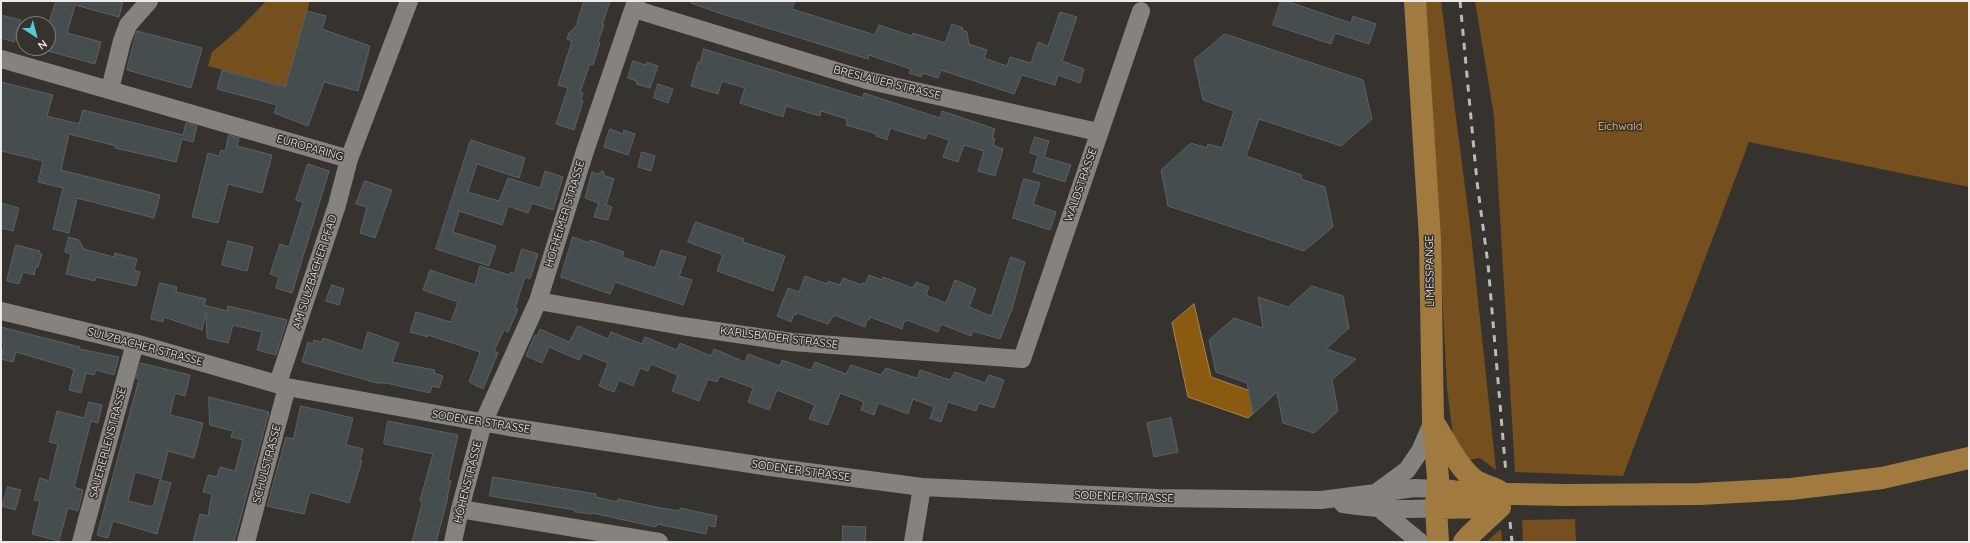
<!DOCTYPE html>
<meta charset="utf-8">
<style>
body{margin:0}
#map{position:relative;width:1970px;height:543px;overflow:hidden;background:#36322e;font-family:Quicksand,sans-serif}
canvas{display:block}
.frame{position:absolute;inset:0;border:2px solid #edeae7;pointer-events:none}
.north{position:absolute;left:16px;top:16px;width:40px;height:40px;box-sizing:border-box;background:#36322e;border:1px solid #7f7c78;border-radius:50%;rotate:144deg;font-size:11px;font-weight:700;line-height:16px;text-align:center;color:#edeae7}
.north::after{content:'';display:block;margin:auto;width:14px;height:18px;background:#52ccd5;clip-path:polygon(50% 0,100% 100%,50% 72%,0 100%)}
</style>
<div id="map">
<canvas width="1970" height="543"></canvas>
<div class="frame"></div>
<div class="north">N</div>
</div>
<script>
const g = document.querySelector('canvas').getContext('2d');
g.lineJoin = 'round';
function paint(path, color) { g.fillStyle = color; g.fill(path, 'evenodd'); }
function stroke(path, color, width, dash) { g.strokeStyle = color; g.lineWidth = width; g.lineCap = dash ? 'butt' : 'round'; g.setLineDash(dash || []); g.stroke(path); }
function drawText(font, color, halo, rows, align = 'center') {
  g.font = font + ' Quicksand,sans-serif'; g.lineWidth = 3; g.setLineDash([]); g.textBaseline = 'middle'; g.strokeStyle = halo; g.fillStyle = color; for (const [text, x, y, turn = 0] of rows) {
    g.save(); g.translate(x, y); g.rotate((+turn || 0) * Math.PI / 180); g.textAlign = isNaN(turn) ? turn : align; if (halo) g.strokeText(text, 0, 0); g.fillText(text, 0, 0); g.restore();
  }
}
paint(new Path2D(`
 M266,1H310L288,79L289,88L208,66L212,52L239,29Z
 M1424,1H1441L1471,234L1496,470L1480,458L1468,460L1454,443L1447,388L1430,64Z
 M1475,1H1969V187L1749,142L1623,476L1515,472L1494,116Z
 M1575,519L1576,542H1523L1522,520Z
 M1501,529L1502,542H1486Z`), '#75501e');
const water = new Path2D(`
 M1194,304L1211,377L1270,398L1248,418L1188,397L1172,323Z`);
paint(water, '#8a5a11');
stroke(water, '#a88551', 1);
const building = new Path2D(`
 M56,1H123L119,17L75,5L67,33L101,42L95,64L48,51V27Z
 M584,1H610L602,25H604L598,42L600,43L593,65L590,64L580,92L583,93L581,100L583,101L574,130L556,124L568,88L558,85L572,41L567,39L569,33L576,26Z
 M692,1H795L792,9L875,35L879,25L912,36L913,33L945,43L952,24L963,28L962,30L967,32L969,44L987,50L984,58L1007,66L1010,57L1031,63L1038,42L1048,46L1060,12L1077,17L1062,61L1084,69L1080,83L1058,75L1055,85L1022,75L1014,94L941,70L938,78L923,73L921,77L909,73L911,69L869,55L868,59L719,13L691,3Z
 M1281,1H1286L1351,23L1353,16L1376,24L1369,44L1335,33L1331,44L1273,25Z
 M307,11L326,16L322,29L370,46L358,91L324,82L308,126L274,113L277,105L217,89L222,70L285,87Z
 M1,15L21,20L14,42L1,38Z
 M137,31L202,48L191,88L127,70Z
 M1225,34L1363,80L1372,119L1341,146L1259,119L1246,156L1302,175L1301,179L1325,187L1333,227L1304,251L1168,206L1161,170L1191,143L1207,148L1208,144L1222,148L1234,111L1203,100L1194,60Z
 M704,49L863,98L864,93L940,118L942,111L995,129L992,138L995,139L993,145L1003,149L995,176L978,171L984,151L964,145L958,162L943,157L949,140L928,133L925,139L890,128L887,140L876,136L877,134L846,125L847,119L821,111L820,116L786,106L783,117L740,103L745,88L722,81L718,94L691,86L698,62H700Z
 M633,61L646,65L647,62L658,66L650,88L636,84L637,81L628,78Z
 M1,82L53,95L47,116L79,124L83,110L183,135L186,123L197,126L193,142L182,139L176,162L115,148L116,146L69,134L61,170L160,195L154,218L77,198L69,233L53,229L63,188L38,182L43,161L1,151Z
 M658,84L673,89L668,103L654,98Z
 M610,129L623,134L624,130L635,134L628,155L604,147Z
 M229,135L239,138L237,146L272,155L262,193L228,184L218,223L192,217L208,153L219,156L221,150L225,151Z
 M1035,137L1049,141L1044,157L1071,165L1065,182L1033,172L1038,155L1030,153Z
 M471,140L525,158L519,178L477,164L468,192L499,201L508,178L540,188L545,171L563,177L553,210L532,203L528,213L508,206L502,225L459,211L453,232L496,246L489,266L436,249Z
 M642,152L655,156L651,171L638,167Z
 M308,164L329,171L292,293L276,288L279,277L270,274L280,244L289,247L303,202L296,200Z
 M603,171L605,176L614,179L606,205L612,207L608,220L594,217L599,203L585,198L592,172L597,174Z
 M1024,179L1040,183L1033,204L1056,212L1050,230L1013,218Z
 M365,181L392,190L375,238L360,233L367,207L356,204Z
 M1,203L19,208L13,231L1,228Z
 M696,222L744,239L743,242L785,256L773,291L717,271L723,255L688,242Z
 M69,237L79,240L84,249L114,257L115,253L137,259L134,270L140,272L136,286L96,277L95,281L66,274L71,254L65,252Z
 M573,237L589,243L590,240L624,252L622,257L655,268L661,250L686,257L679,276L692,280L683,305L615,282L610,294L561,277Z
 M228,241L253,247L247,271L222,265Z
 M16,245L40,251L39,253L42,254L38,267H36L34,275L23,272L19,284L7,281Z
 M522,249L538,254L530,279L525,277L515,308L518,309L508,332L504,330L494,351L498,353L483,389L469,382L480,352L428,335V337L410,332L416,312L451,322L458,302L423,290L430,270L475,285L480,266L510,275L511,272L514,274Z
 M1011,257L1025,262L1012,309L1000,339L973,331L971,336L941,324L938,332L907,320L904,322L902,329L870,317L869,320H867L865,327L834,315L828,324L797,313L796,315L794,314L791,322L777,316L788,288L799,292L805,276L827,284L828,281L840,285L843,278L862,285V283L865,284L869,275L882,280L883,277L913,288L916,282L929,287L926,295L946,303L955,280L976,289L969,307L991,316Z
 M160,283L177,287L176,292L206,299L204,305L227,311L228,306L287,320L276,355L257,350L262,332L233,325L228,343L207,338L206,313L202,330L164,317L163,322L151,319Z
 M332,285L344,289L339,305L326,301Z
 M1312,286L1343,296L1349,328L1326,349L1356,359L1332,380L1338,411L1314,433L1283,423L1277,392L1253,414L1247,383L1216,372L1209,340L1234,318L1263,328L1258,297L1288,307Z
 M578,326L608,339L611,332L642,344L645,337L677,350L680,343L711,356L714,349L745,362L748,354L780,366L782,360L810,370L812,369L815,362L846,374L851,365L881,375L886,368L916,378L918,377L920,370L950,380L955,372L985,383L989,375L1004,380L994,408L979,403L976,411L948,402L941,422L930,418L934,407L913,399L908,414L878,403L874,415L861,410L864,402L840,393L828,425L809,419L815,405L777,390L769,410L748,402L753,388L720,376L717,382L708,379L699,401L672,391L678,375L651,364L648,371L640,368L633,386L619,380L614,392L599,386L608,363L583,353L579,360L549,347L542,363L526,356L535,335L537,336L540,329L569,342Z
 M1,327L80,347L79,349L119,357L114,375L96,370L94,375L86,373L81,393L69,390L74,369L16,352L13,362L1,359L4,343L1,342Z
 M368,332L399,343L392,362L435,370L434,373L443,376L439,388L432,386L430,393L386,383H377L302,362L308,342L313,344L314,340L321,342L323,338L362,351Z
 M141,363L190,375L185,396L175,393L170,415L203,423L194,458L168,451L161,479L135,472L128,501L153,507L160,480L171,483L157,534L113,521L108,538L97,535L139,379L136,378Z
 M209,397L269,412L234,542H193L200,514L208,516L212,494L203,492L208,475L217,477L220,467L235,471L243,440L231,437L233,431L210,425Z
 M89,402L102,405L98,423L91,421L74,487L83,490L78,511L68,508L59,541L32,534L40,501L34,500L40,478L49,481L58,444L49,442L57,411L84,418Z
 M301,406L353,418L346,445L363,449L360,461H362L349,503L310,492L304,514L267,506L286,437L293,439Z
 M1171,418L1178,452L1154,457L1147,423Z
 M388,421L458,435L448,480L451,481L447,497H448L436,542H412L422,503L420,500L433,454L384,444Z
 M493,477L596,494V497L617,502L618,499L661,508L680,511V508L717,516L715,527L708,525L706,534L657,524L656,527L592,513V514L575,512V510L490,496Z
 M8,487L21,490L15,510L2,506Z
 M843,526L866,527L865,542H843Z`);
paint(building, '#464d4e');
stroke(building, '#5b6263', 1);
stroke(new Path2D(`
 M634,9L866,80L1098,132
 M1,59L349,159
 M110,89L122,41L128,25L149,1
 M538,301L682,326L792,342L1022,359L1141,11
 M1,311L138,344L287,387L509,427L770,467L922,487L1158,498L1321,500L1415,488L1437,489
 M278,383L337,205L349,159L409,1
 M1377,492L1407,470L1420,451L1433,421
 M1343,504C1375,509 1405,510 1436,508
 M460,509L659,542
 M1380,509L1420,542
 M81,542L135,343
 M246,542L287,387
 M453,542L460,509L483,423L538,301L585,151L636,1
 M913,542L922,487`), '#86827d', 18);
stroke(new Path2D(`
 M1415,1L1430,239L1433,421L1438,478L1436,508L1438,542
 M1436,426C1446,442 1460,470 1476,481C1483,485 1492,487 1499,491
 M1437,489L1465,493L1565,495L1700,494L1791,489L1882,478L1969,458
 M1436,508L1489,507
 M1464,542L1470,535L1500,507`), '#a17a3f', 22);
stroke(new Path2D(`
 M1460,1L1477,182L1488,264L1506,474
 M1510,522L1512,542`), '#bcb9b6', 3, [7, 7]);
drawText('11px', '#edeae7', '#36322e', [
 ["BRESLAUER STRASSE",887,83,14],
 ["EUROPARING",310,148,16],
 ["WALDSTRASSE",1081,185,-71],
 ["HOFHEIMER STRASSE",565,214,-73],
 ["LIMESSPANGE",1430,271,-91],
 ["AM SULZBACHER PFAD",315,272,-72],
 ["KARLSBADER STRASSE",779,338,7],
 ["SULZBACHER STRASSE",145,347,15],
 ["SODENER STRASSE",481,422,9],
 ["SAUERERLENSTRASSE",108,443,-75],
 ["SCHULSTRASSE",267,464,-75],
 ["SODENER STRASSE",801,471,8],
 ["HÖHENSTRASSE",468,482,-76],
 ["SODENER STRASSE",1124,497,2]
]);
drawText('11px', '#ffc683', '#36322e', [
 ["Eichwald",1620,127]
]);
</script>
